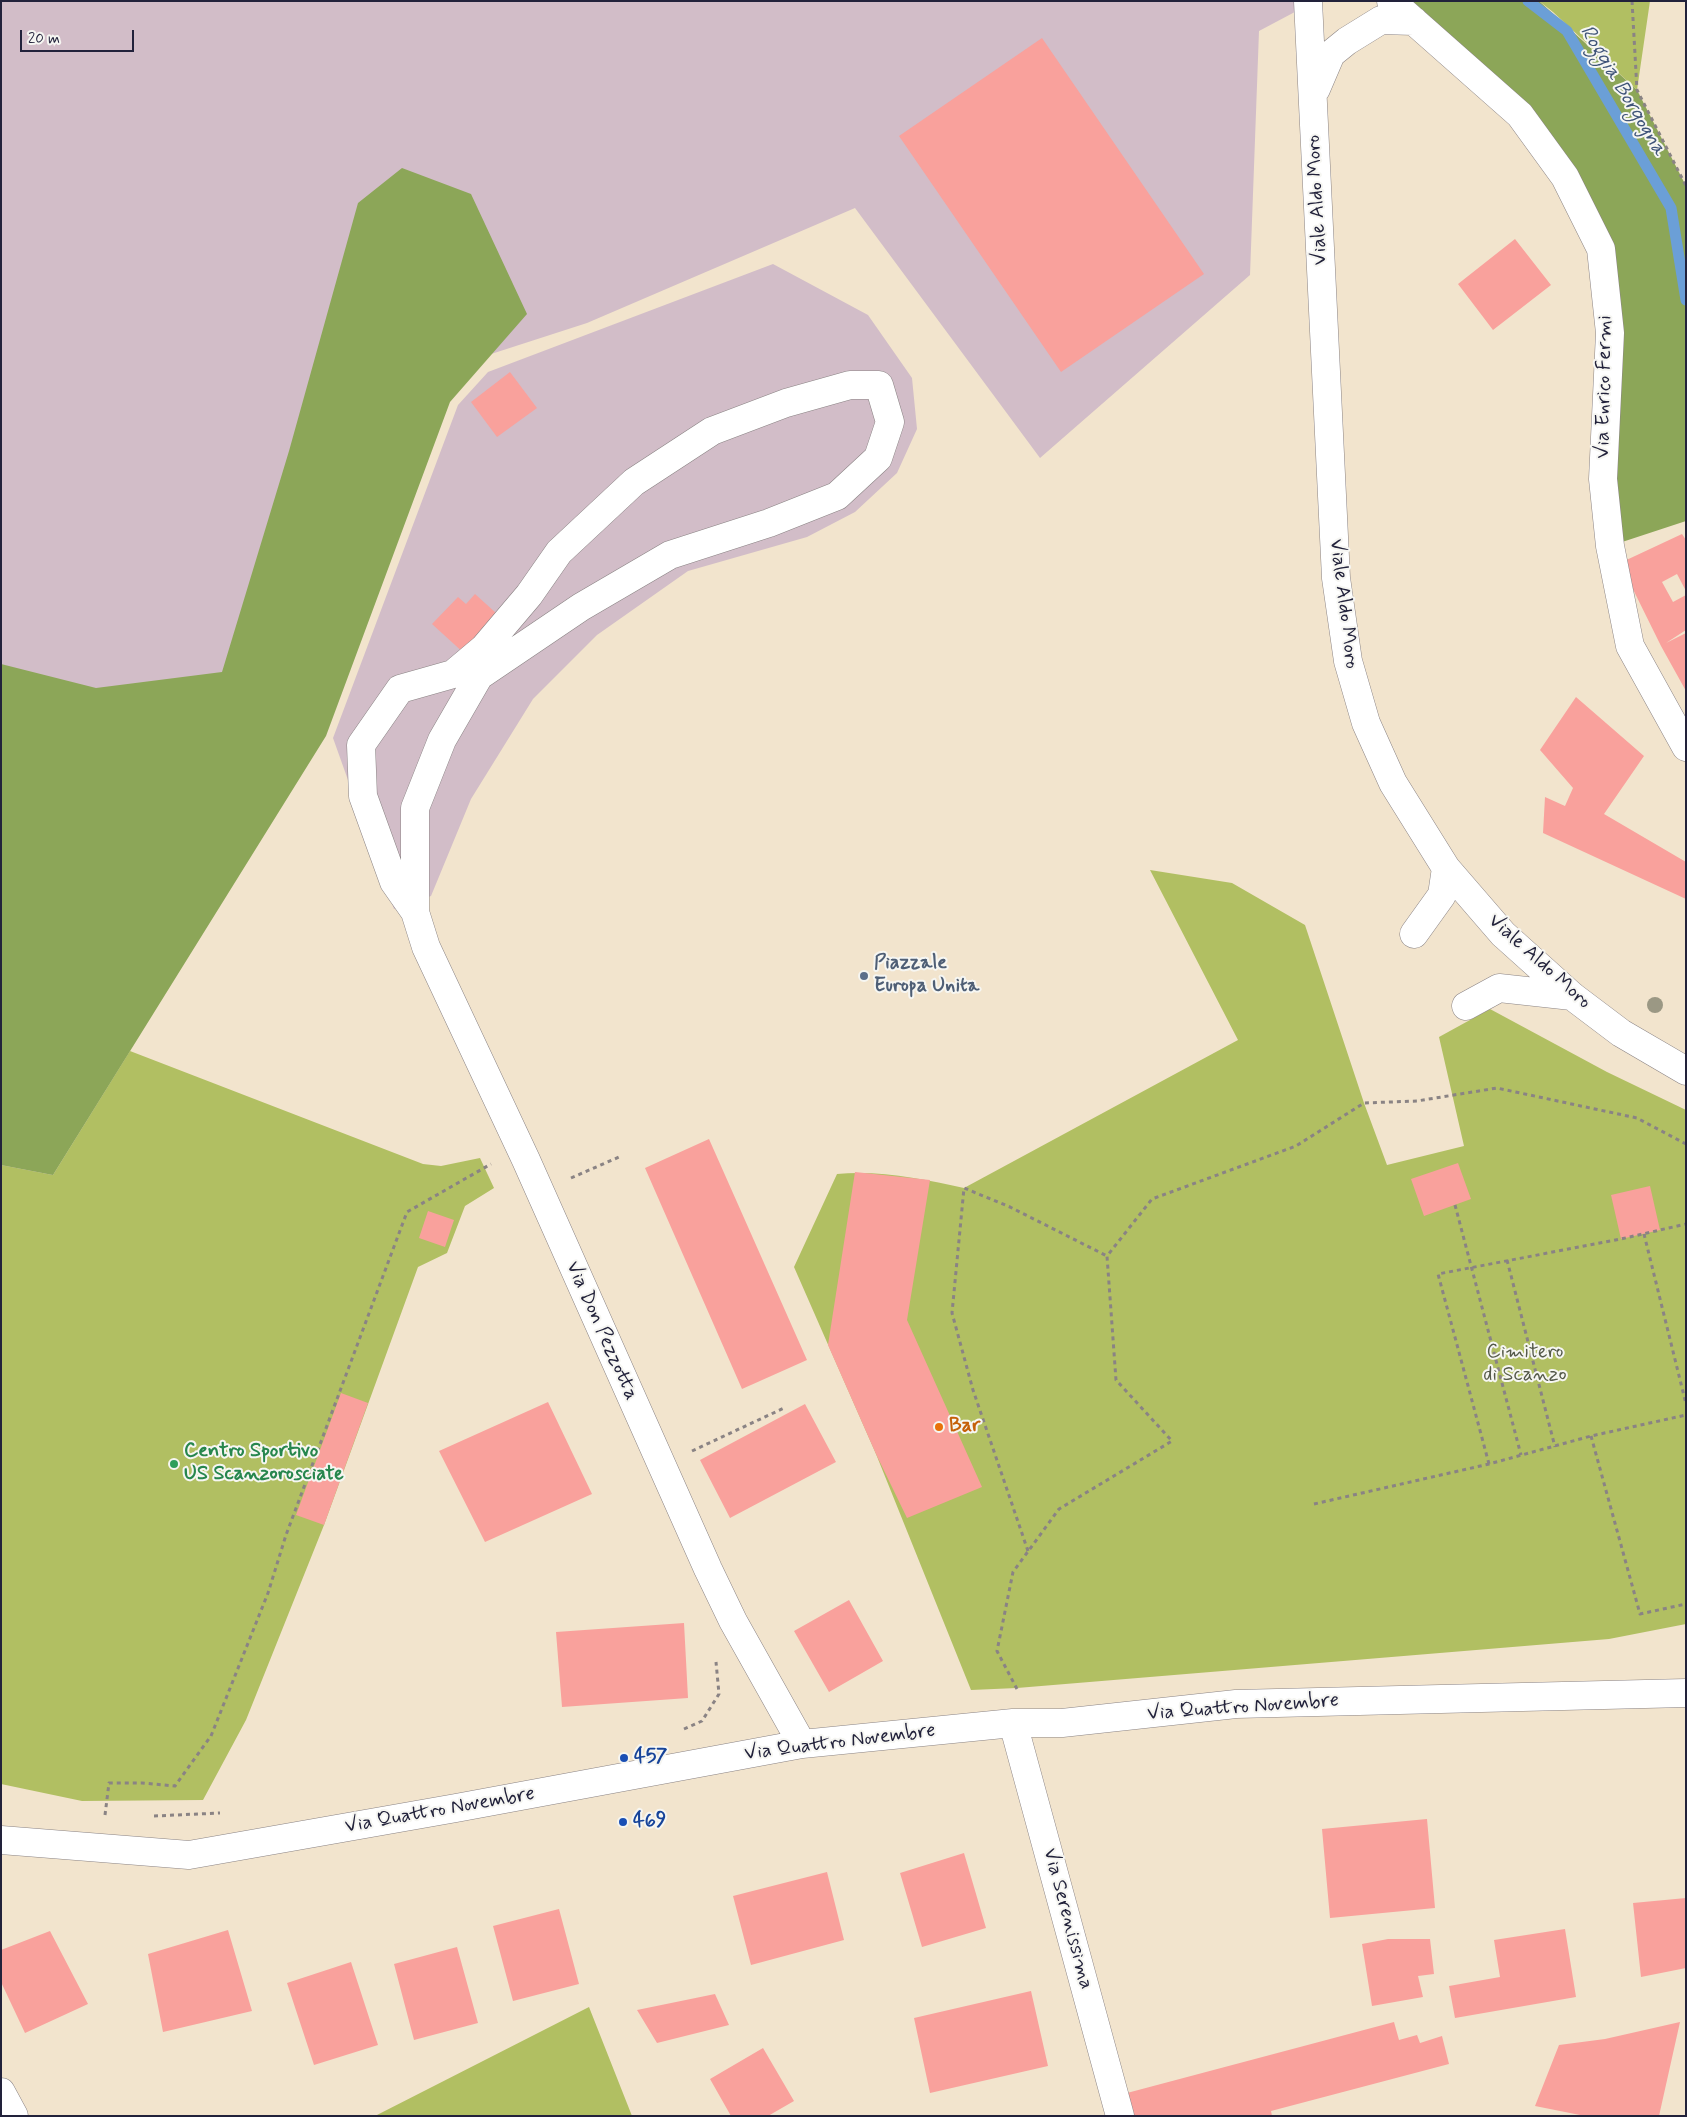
<!DOCTYPE html>
<style>
body{margin:0}
#map{position:relative;width:1687px;height:2117px;overflow:hidden;background:#f2e4cd;font-family:Mynerve,sans-serif}
canvas{display:block}
.frame{position:absolute;inset:0;border:2px solid #22223b;pointer-events:none}
.scale{position:absolute;left:20px;top:30px;width:114px;height:22px;box-sizing:border-box;border:2px solid #22223b;border-top:0;padding-left:6px;font-size:15px;line-height:18px;white-space:nowrap;color:#22223b;-webkit-text-stroke:4px #f6f6f2;paint-order:stroke}
</style>
<div id="map">
<canvas width="1687" height="2117"></canvas>
<div class="frame"></div>
<div class="scale">20 m</div>
</div>
<script>
const g = document.querySelector('canvas').getContext('2d');
g.lineJoin = 'round';
function paint(path, color) { g.fillStyle = color; g.fill(path, 'evenodd'); }
function stroke(path, color, width, dash) { g.strokeStyle = color; g.lineWidth = width; g.lineCap = dash ? 'butt' : 'round'; g.setLineDash(dash || []); g.stroke(path); }
function drawText(font, color, halo, rows, align = 'center') {
  g.font = font + ' Mynerve,sans-serif'; g.lineWidth = 4; g.setLineDash([]); g.textBaseline = 'middle'; g.strokeStyle = halo; g.fillStyle = color; for (const [text, x, y, turn = 0] of rows) {
    g.save(); g.translate(x, y); g.rotate((+turn || 0) * Math.PI / 180); g.textAlign = isNaN(turn) ? turn : align; if (halo) g.strokeText(text, 0, 0); g.fillText(text, 0, 0); g.restore();
  }
}
paint(new Path2D(`
 M1,1H1309L1308,5L1259,31L1250,275L1040,458L855,208L587,323L386,388L53,1175L1,1165Z
 M773,264L868,315L912,378L917,429L897,473L855,512L807,537L688,571L597,635L533,699L471,799L431,896L394,909L333,738L458,405L488,372Z`), '#d2bdc8');
paint(new Path2D(`
 M1539,1H1650L1637,90L1553,12Z
 M1150,870L1232,883L1305,925L1364,1103L1387,1165L1464,1146L1439,1037L1490,1009L1607,1072L1686,1110V1624L1609,1639L1017,1688L971,1690L876,1454L794,1267L837,1174C879,1170 924,1179 964,1188L1238,1040Z
 M130,1051L423,1164L441,1166L480,1158L494,1188L465,1206L447,1253L418,1267L324,1525L246,1720L203,1800L82,1801L1,1784V1165L53,1175Z
 M589,2007L632,2116H375Z`), '#b1bf62');
paint(new Path2D(`
 M1391,1H1539L1637,90L1686,186V521L1610,546L1601,249L1565,177Z
 M402,168L471,194L527,314L450,402L326,736L53,1175L1,1165V664L96,688L222,672L289,451L358,203Z`), '#8ca658');
stroke(new Path2D(`
 M1528,1L1567,31L1671,208L1686,300`), '#6b9fd7', 11);
paint(new Path2D(`
 M1042,38L1204,274L1061,372L899,136Z
 M1515,239L1551,285L1493,330L1458,284Z
 M510,372L537,408L497,437L471,402Z
 M1682,534L1686,540V591L1677,574L1662,582L1673,602L1686,595V630L1666,643L1686,633V691L1661,646L1620,563Z
 M475,594L496,613L488,622L492,627L466,655L432,624L458,597L466,604Z
 M1576,697L1644,756L1604,814L1686,862V899L1543,833L1545,797L1565,806L1573,788L1540,750Z
 M709,1139L807,1360L742,1389L645,1168Z
 M1458,1163L1471,1199L1424,1216L1411,1179Z
 M855,1172L930,1180L907,1320L982,1487L907,1518L876,1454L828,1345Z
 M1650,1186L1660,1230L1621,1239L1611,1195Z
 M428,1211L454,1220L445,1247L419,1238Z
 M341,1393L368,1403L324,1525L296,1515Z
 M548,1402L592,1494L485,1542L439,1451Z
 M805,1404L836,1462L730,1518L700,1460Z
 M849,1600L883,1661L829,1692L794,1631Z
 M684,1623L688,1698L562,1707L556,1632Z
 M1427,1819L1435,1908L1330,1918L1322,1829Z
 M964,1853L986,1928L922,1947L900,1873Z
 M827,1872L844,1940L751,1965L733,1896Z
 M1686,1898V1968L1641,1977L1633,1903Z
 M559,1909L579,1984L513,2001L493,1926Z
 M1565,1929L1576,1997L1455,2018L1449,1986L1500,1977L1494,1940Z
 M228,1930L252,2011L163,2032L148,1954Z
 M50,1931L88,2004L25,2033L1,1982V1950Z
 M1388,1939H1430L1434,1974L1418,1976L1423,1997L1372,2006L1362,1944Z
 M457,1947L478,2023L414,2040L394,1964Z
 M351,1962L378,2045L314,2065L287,1983Z
 M1031,1991L1048,2066L930,2093L914,2018Z
 M715,1994L729,2025L657,2043L637,2010Z
 M1394,2022L1399,2040L1417,2035L1420,2043L1442,2036L1449,2064L1271,2111L1272,2116H1133L1127,2093Z
 M1680,2022L1659,2116H1585L1535,2106L1559,2045L1605,2039Z
 M763,2048L794,2101L768,2116H731L710,2079Z`), '#f9a19c');
const minor = new Path2D(`
 M1308,1L1336,578L1348,661L1366,723L1393,783L1446,868L1503,934L1572,996L1621,1033L1686,1071
 M1391,1L1520,115L1565,177L1601,249L1610,333L1603,479L1610,546L1630,646L1686,747
 M1316,89L1331,54L1347,41L1381,20L1414,21
 M415,912L394,882L363,796L361,745L400,689L453,674L484,648L529,595L559,552L634,482L712,431L786,403L850,385H879L890,422L878,458L837,496L769,523L670,555L581,607L479,676L442,740L415,808V912L426,947L526,1160L708,1569L733,1621L802,1744
 M1414,934L1442,895L1446,868
 M1466,1006L1499,988L1572,996
 M1013,1723L1120,2116
 M1,1840L189,1855L456,1808L802,1744L1013,1723H1062L1236,1704L1686,1693
 M1,2092L14,2116`);
stroke(minor, '#8a8384', 29);
stroke(new Path2D(`
 M1632,1L1637,90L1686,186
 M571,1178L619,1157
 M1455,1205L1521,1455
 M1644,1234L1686,1404
 M1507,1260L1555,1447
 M1591,1436L1640,1614L1686,1604
 M692,1451L784,1408
 M1489,1464L1438,1274L1621,1239L1686,1224
 M1314,1504L1489,1464L1591,1436L1686,1415
 M1028,1551L973,1390L952,1313L964,1188L1010,1207L1107,1256
 M1017,1689L997,1651L1013,1572L1059,1509L1172,1441L1116,1380L1107,1256L1152,1199L1296,1146L1364,1103L1417,1101L1497,1088L1637,1118L1686,1144
 M684,1729L702,1721L719,1694L716,1662
 M105,1815L109,1783H142L175,1786L211,1736L268,1593L286,1535L407,1212L491,1164
 M154,1816L220,1813`), '#8a8384', 3, [4, 4]);
stroke(minor, '#fff', 28);
g.fillStyle = '#9b9884';
for (const [x, y] of [
 [1655,1005]
]) { g.beginPath(); g.arc(x, y, 8, 0, 2 * Math.PI); g.fill(); }
for (const [x, y, r, color] of [
 [864,976,5,"#5c6f8a"],
 [939,1427,5,"#e8710a"],
 [174,1464,5,"#2e9e5b"],
 [624,1758,5,"#1a4fb4"],
 [623,1822,5,"#1a4fb4"]
]) { const dot = new Path2D(); dot.arc(x, y, r, 0, 2 * Math.PI); g.fillStyle = color; g.fill(dot); stroke(dot, '#f6f6f2', 2); }
drawText('20px', '#22223b', '#f6f6f2', [
 ["Viale Aldo Moro",1318,200,-93],
 ["Via Enrico Fermi",1605,387,-89],
 ["Viale Aldo Moro",1343,604,83],
 ["Viale Aldo Moro",1539,962,42],
 ["Via Don Pezzotta",601,1331,66],
 ["Via Quattro Novembre",1243,1708,-4],
 ["Via Quattro Novembre",840,1743,-7],
 ["Via Quattro Novembre",440,1811,-10],
 ["Via Serenissima",1067,1919,75]
]);
drawText('bold 20px', '#4e5e75', '#f6f6f2', [
 ["Piazzale",874,964],
 ["Europa Unita",874,987]
], 'left');
drawText('20px', '#545949', '#f6f6f2', [
 ["Cimitero",1525,1353],
 ["di Scanzo",1525,1376]
]);
drawText('bold 20px', '#c56008', '#f6f6f2', [
 ["Bar",949,1427]
], 'left');
drawText('bold 20px', '#27864d', '#f6f6f2', [
 ["Centro Sportivo",184,1452],
 ["US Scanzorosciate",184,1475]
], 'left');
drawText('bold 20px', '#164399', '#f6f6f2', [
 ["457",634,1758],
 ["469",633,1822]
], 'left');
drawText('italic 21px', '#3f5479', '#f6f6f2', [
 ["Roggia Borgogna",1622,91,59]
]);
</script>
